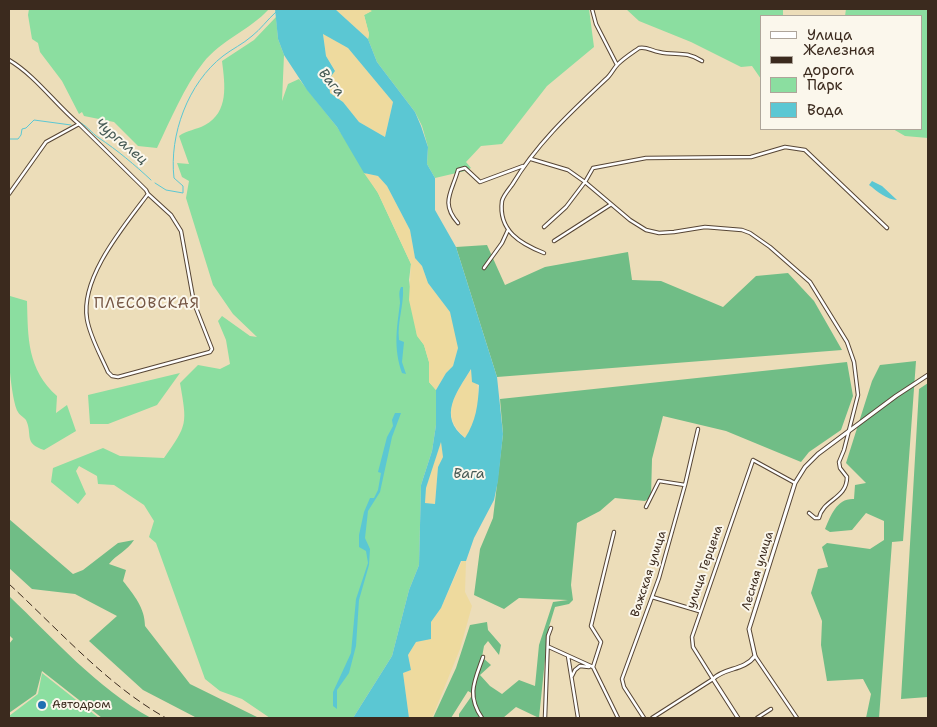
<!DOCTYPE html>
<meta charset="utf-8">
<style>
body{margin:0}
#map{position:relative;width:937px;height:727px;overflow:hidden;background:#ecddb9;font-family:"Shantell Sans",sans-serif}
canvas{display:block}
.frame{position:absolute;inset:0;border:10px solid #3b2a1e;pointer-events:none}
.legend{position:absolute;left:760px;top:15px;width:162px;height:115px;box-sizing:border-box;background:#fbf7ec;border:1px solid #aea59a;margin:0;padding:6px 9px;list-style:none;font-size:15px;color:#3b2a1e}
.legend li{display:flex;align-items:center;gap:10px;height:25px}
.legend b{width:25px;border:1px solid #aea59a}
</style>
<div id="map">
<canvas width="937" height="727"></canvas>
<div class="frame"></div>
<ul class="legend">
<li><b style="height:6px;background:#fff"></b>Улица</li>
<li><b style="height:6px;background:#3b2a1e"></b>Железная дорога</li>
<li><b style="height:14px;background:#8bdea0"></b>Парк</li>
<li><b style="height:14px;background:#5bc7d3"></b>Вода</li>
</ul>
</div>
<script>
const g = document.querySelector('canvas').getContext('2d');
g.lineJoin = 'round';
function paint(path, color) { g.fillStyle = color; g.fill(path, 'evenodd'); }
function stroke(path, color, width, dash) { g.strokeStyle = color; g.lineWidth = width; g.lineCap = dash ? 'butt' : 'round'; g.setLineDash(dash || []); g.stroke(path); }
function drawText(font, color, halo, rows, align = 'center') {
  g.font = font + ' "Shantell Sans",sans-serif'; g.lineWidth = 4; g.setLineDash([]); g.textBaseline = 'middle'; g.strokeStyle = halo; g.fillStyle = color; for (const [text, x, y, turn = 0] of rows) {
    g.save(); g.translate(x, y); g.rotate((+turn || 0) * Math.PI / 180); g.textAlign = isNaN(turn) ? turn : align; if (halo) g.strokeText(text, 0, 0); g.fillText(text, 0, 0); g.restore();
  }
}
paint(new Path2D(`
 M29,9H269C250,30 221,40 203,63C184,87 171,119 157,148L138,146L114,122L84,116L82,112L79,114L62,81L40,52L38,43L32,39L28,15Z
 M368,9H589L594,47L547,86L502,144L481,146L466,162L471,168L465,171L435,178L427,164L428,147L422,126L415,112L377,62L368,39L369,34L364,15L371,11Z
 M626,9H783V16H761V79L752,66L741,67L691,42L639,21Z
 M846,9H928V138L905,136L893,129H921V16H845Z
 M276,17L278,39L284,55L282,101L288,84L299,79L337,127L349,145L378,193L411,264L409,280L417,335L424,345L429,362V382L436,390V425L432,451L421,485L419,565L409,590L392,656L353,718H270L242,699L220,691L205,679L156,543L149,537L154,521L144,505L114,485L98,484L97,476L79,466L76,471L86,494L78,504L51,482L53,468L103,448L120,456L164,458C188,424 187,424 180,383L198,365L220,369L230,364L226,340L218,321L222,316L250,336L257,337L233,314L213,285L186,198L189,181L182,177L177,163L189,164L179,136C187,130 196,130 205,125C229,112 225,85 222,61L254,40Z
 M10,296L27,301C28,338 27,369 57,396L56,413L67,405L76,431L44,450C23,443 33,435 26,420C24,417 19,415 18,412C9,395 5,314 10,296Z
 M180,373L157,405L108,424H90L88,395Z
 M42,673L99,718H9V716L38,694Z`), '#8bdea0');
paint(new Path2D(`
 M487,245L505,285L545,267L628,252L632,280L661,281L723,307L756,276L788,273L814,301L842,350L497,377L456,247Z
 M916,361L903,541L892,542L879,718H866L871,694L863,679L827,681L821,645L822,621L811,593L818,569L828,567L822,547L827,543L870,549L884,540V521L866,513L852,530L830,532L825,529C831,515 837,498 854,499L855,485L866,483L846,463L872,381L880,365Z
 M847,362L853,396L841,430L809,452L801,462L726,431L663,416L652,459L651,497L645,501L615,498L600,511L577,523L571,585L573,600L569,604L555,607L548,630L539,718L516,707L503,718H459V714L473,694L468,691L451,718H433L456,668L470,625L487,622L488,630L501,645L499,655L488,641L484,646L482,657L491,665L480,675L490,686L502,694L519,680L535,686L539,645L553,602L568,600L519,598L504,609L474,595L480,549L493,518L503,434L500,399Z
 M928,383V697L901,699L919,389Z
 M9,519L73,574L83,570L118,543L134,540C127,551 117,554 109,564L126,570L123,581C134,595 145,608 145,626L190,684L259,718L195,717L143,690L89,641L117,616L75,594L32,589L9,568Z
 M9,596C54,639 97,688 151,718H102L42,671L36,694L9,713V644L13,639L9,635Z`), '#70bd86');
paint(new Path2D(`
 M335,9H368L372,11L364,15L369,34L368,39Z
 M323,33L348,48L393,102L385,137L359,122L343,102L330,93L329,79L335,70L326,56Z
 M364,173L378,176L387,186L410,230L415,258L422,266L428,283L450,312L456,332L458,348L453,366L446,373L436,390L429,382V362L424,345L417,336L409,300L411,264L378,193Z
 M472,368C483,394 479,414 466,438C437,415 457,392 472,368Z
 M441,441L443,457L438,467L435,504L425,503L426,488Z
 M462,561H466L465,592L472,606L460,649L432,718H409L403,673L411,670L408,655L416,642L431,638V622L441,608Z`), '#eeda9e');
paint(new Path2D(`
 M275,9H335L368,39L377,62L415,112L421,126L428,147L427,164L435,178V210L456,247L497,377L503,434L498,481L494,500L474,538L466,561H461L441,608L431,622V639L416,642L408,655L411,670L403,673L409,718H353L392,656L409,590L419,565L421,485L432,451L436,425V390L446,373L453,366L458,348L450,312L428,283L422,266L415,258L410,230L387,186L378,176L364,173L337,127L307,90L284,55L278,39ZM323,34L348,48L393,102L385,137L359,122L343,102L330,93L329,79L335,71L326,56ZM471,369L472,382L479,385C478,405 476,421 465,438C437,416 457,392 471,369ZM441,442L443,457L438,467L435,504L425,503L426,488Z
 M872,181L882,186L897,200C887,200 877,191 869,185Z
 M401,287H403C404,307 397,321 399,340L404,342L402,362L406,374L402,373C393,347 397,328 400,303C400,297 398,293 401,287Z
 M395,413H401L392,437L380,492L368,511L365,538L370,549L369,565L359,600L356,646L349,673L337,690V709L333,706V692L351,653L356,599L368,563L366,551L359,547V535L364,512L370,498H374L378,490L381,473L378,472L387,437L393,426L392,420Z`), '#5bc7d3');
stroke(new Path2D(`
 M77,121C87,125 91,133 99,138C117,150 135,165 151,180
 M9,139H18L21,135L22,129L26,128L34,120L71,125
 M155,183L166,190L183,193V186L174,178C169,135 188,83 223,56C232,49 243,44 252,36C261,29 267,20 276,12`), '#5bc7d3', 1);
const minor = new Path2D(`
 M592,9L596,24L617,65
 M9,60C36,76 55,104 79,124
 M531,159L568,170L585,182L593,168L646,158L751,157L785,147L805,150L887,228
 M9,194L46,142L79,124L146,190L148,194C125,225 80,277 87,319C90,337 101,356 108,372L112,376L118,377L210,352L212,349L194,303L181,231L171,215L148,194
 M458,223C440,203 452,192 458,170L465,168L480,182L523,166
 M544,227L566,207L585,182L630,220L646,230L659,233L674,232L705,227L742,230L750,233L770,247L810,282L847,342L854,362L858,395L844,450L839,462L840,468L847,477C847,499 823,499 819,518H815L809,513
 M554,241L610,205
 M544,253C521,244 498,231 502,201C503,196 509,189 512,185C537,143 571,112 606,79C611,75 613,69 618,64C624,58 632,53 639,48C646,46 652,51 659,52C677,56 684,50 702,61
 M484,268L502,243L508,230
 M646,507L659,481L685,485
 M614,532L591,626L601,642L593,667L618,718
 M652,597L699,611
 M549,647L593,667
 M568,656L578,718
 M755,656L797,718
 M572,676L575,670L580,666L589,667
 M482,718C466,695 475,680 483,657
 M545,718L548,636L551,628
 M644,718L624,687L622,679L659,578L685,485L698,429
 M652,718L713,679L693,647L692,637L753,460L795,483
 M757,718L771,709`);
const tertiary = new Path2D(`
 M738,718L713,679C725,667 744,671 755,656L749,629L795,483L805,467L818,454L896,396L928,375`);
stroke(minor, '#564535', 4.5);
stroke(tertiary, '#564535', 5);
stroke(minor, '#fff', 2.5);
stroke(tertiary, '#fff', 3);
stroke(new Path2D(`
 M9,584C59,630 107,685 166,718`), '#3b2a1e', 1, [8, 4]);
for (const [x, y, r, color] of [
 [42,705,5,"#1f6fb2"]
]) { const dot = new Path2D(); dot.arc(x, y, r, 0, 2 * Math.PI); g.fillStyle = color; g.fill(dot); stroke(dot, '#fbf7ec', 2); }
drawText('12px', '#3b2a1e', '#fbf7ec', [
 ["улица Герцена",705,567,-71],
 ["Лесная улица",758,571,-73],
 ["Важская улица",649,574,-72]
]);
drawText('12px', '#3b2a1e', '#fbf7ec', [
 ["Автодром",52,705]
], 'left');
drawText('italic 14px', '#455954', '#fbf7ec', [
 ["Вага",331,83,50],
 ["Чургалец",121,142,40],
 ["Вага",469,474]
]);
g.letterSpacing = '1px';
drawText('15px', '#755644', '#fbf7ec', [
 ["ПЛЕСОВСКАЯ",147,304]
]);
g.letterSpacing = '0px';
</script>
